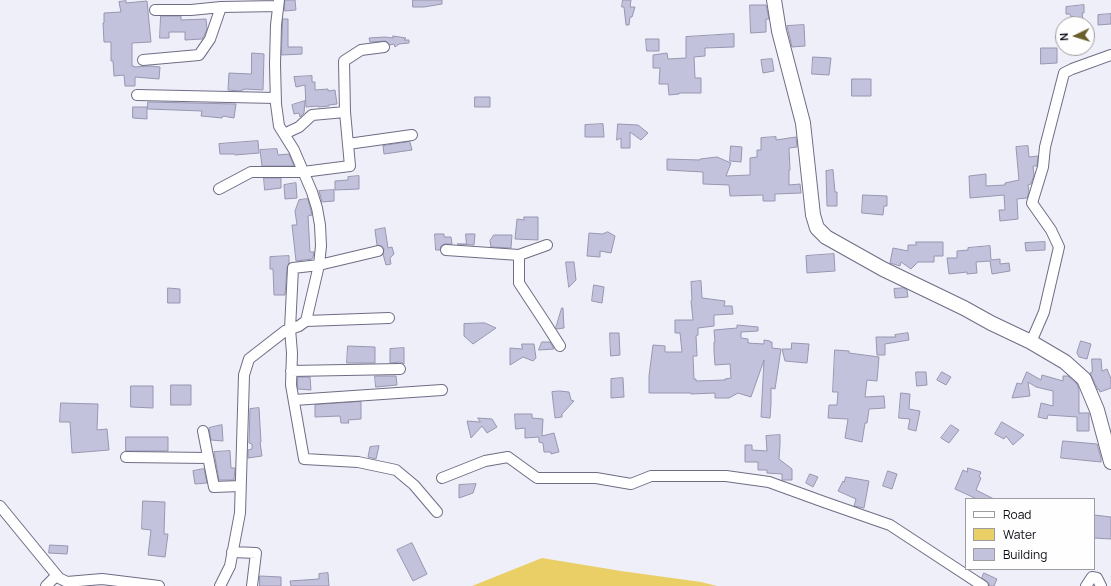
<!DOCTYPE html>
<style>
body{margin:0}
#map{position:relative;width:1111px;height:586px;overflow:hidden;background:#efeffa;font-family:Manrope,sans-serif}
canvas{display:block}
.legend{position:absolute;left:965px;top:498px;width:130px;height:72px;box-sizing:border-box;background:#fefefe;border:1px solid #9d9ca0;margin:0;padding:5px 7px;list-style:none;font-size:12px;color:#0b0a13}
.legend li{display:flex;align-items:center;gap:8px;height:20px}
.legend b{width:20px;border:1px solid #9d9ca0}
.north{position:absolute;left:1055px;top:16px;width:40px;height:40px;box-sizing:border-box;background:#fefefe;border:1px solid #9d9ca0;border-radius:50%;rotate:266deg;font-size:11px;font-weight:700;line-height:16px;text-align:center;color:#0b0a13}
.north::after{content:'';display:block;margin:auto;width:14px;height:18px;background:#6a5e2b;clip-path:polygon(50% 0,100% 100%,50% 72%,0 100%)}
</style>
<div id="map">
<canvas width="1111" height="586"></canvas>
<ul class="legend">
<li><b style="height:5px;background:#fff"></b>Road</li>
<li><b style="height:11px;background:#e9cf65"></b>Water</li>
<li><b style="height:11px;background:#c3c2dd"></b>Building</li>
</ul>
<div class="north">N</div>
</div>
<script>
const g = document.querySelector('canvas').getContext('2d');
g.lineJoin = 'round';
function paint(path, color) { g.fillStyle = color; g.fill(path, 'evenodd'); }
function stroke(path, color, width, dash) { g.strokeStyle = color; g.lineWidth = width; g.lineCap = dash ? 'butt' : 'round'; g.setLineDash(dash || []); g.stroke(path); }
paint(new Path2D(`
 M542,558L621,571L701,582L717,586H472Z`), '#e9cf65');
const building = new Path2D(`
 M285,0H295L296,10L285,11Z
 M413,0H442V4L424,7H413Z
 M623,0H631L630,7H635L632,17H630L629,25H626L624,7H622Z
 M126,1V3L147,1L151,42L132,43V66H134V67L149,66L160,67L159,79L135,77V86H125L124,75L114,76L113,61H111V42H104L103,23H104V13L121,12L119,2Z
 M750,5H766L769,19H766V32L751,33Z
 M1084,5V13H1082L1083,20L1072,21L1070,14H1066V7Z
 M1111,14V24L1098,25V15Z
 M161,16H181V20L206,19L207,29L204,36L202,39L185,40V32H169V38H160Z
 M283,19H288V47H302V54L282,55Z
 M804,25L805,46L792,47L787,26Z
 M734,34V47L705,48V56L694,57L695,78H701V93H679V94L669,95L668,84H659L660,68H653V55L667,53L668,59L686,58V37Z
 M393,36L406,38L404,40H409V43L399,44L395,47L394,44L390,45L386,41L370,42L369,38L385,37L393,38Z
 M646,39H659V51H647Z
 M1041,48H1057V63L1041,64Z
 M252,53L264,54L263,90L245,89L240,91L228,90L229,73L251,74Z
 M813,57L831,58L829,75L812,74Z
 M772,59L774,71L763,73L761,60Z
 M312,76V82H315V90L328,89V91L335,90L337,104L329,105V106L318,107V106L306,107L305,85L296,87L294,77Z
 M852,79H871V96H852Z
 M475,97H490V107H475Z
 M305,101L304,113L300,117L299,113L294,114L292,105Z
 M148,102L236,104L234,118L223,116L222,118L201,116L202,111L148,109Z
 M133,107H147V119L133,118Z
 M603,124L604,137H585V125Z
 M618,124L638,125L648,133L641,140L630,132V148H621V138L617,140Z
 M776,137V140L796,137L797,147L789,148L790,170H789V185L800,184L801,193L775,194V201H763V195L730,196L729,185L703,184V172L667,170V159L700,160V159L717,157L731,163L726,176L750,175V158L757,157V150H761V138Z
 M258,141L259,153L235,155V154H220L219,144Z
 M410,142L412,150L384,154L383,146Z
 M731,146L742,147L741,162L730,161Z
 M1028,146L1029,157L1038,156L1037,166H1033L1034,175L1031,184L1028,185L1029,192L1027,198L1017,199L1018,219L1000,221L999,210H1005L1004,195L970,198L969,176L986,174V186L1005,185V183L1019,180L1016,147Z
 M277,149L278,155L289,154L294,166H262L260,150Z
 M833,170L835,192H837V206H827L826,171Z
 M359,176V189L335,190V181L348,180V177Z
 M264,178H281V188L265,190Z
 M296,183L297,198L285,199L284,185Z
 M334,190V201L322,202L319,191Z
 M863,195L887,196V206H884L883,215L862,213Z
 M308,199L312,215L308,216L310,252H314L313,257L312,259L296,261L292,225H297L295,211L299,200Z
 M524,217H538V240L515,239L517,219L524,220Z
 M385,228L388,248L392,247L394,254L390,258L391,264L386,265L383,254L384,249L382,246L377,245L375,230Z
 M608,232L615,236L611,253L600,251V257L587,256L589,233L602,234Z
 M435,234H444V237H451L452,244H444L441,246L440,250H436Z
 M466,234H475L474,245L457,244H466Z
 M494,235H512L511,248L491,247L490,241Z
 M916,242H943V256H934V262H918L911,269L901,262L900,266L890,263L893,248L908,251V245H916Z
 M1045,242V250L1026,251L1025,243Z
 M990,246L991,260L1000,259V264L1009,263L1010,271L992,274L990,261L976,262L977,273L967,274V272L949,274L947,258H957V251L968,250V248Z
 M834,254L835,271L807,273L806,256Z
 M289,256V263L287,268L285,295H274L273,269H270V257Z
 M566,262H574L576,280L569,287Z
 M701,281L702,298L725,301L724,306H732L733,314L714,315V326L698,328V335L696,336L697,356H693L694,379H696V381L725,380V379L731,378L730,364L715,365L714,351V342H715L714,330L737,328V325L758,327V331L741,332V338L748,339V343L764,344V340L770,341V342H772V348L781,349L775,389L771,388V404L770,418L761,417L764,360L751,397L738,393L729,398H715V393L691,394V393H649V376L653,345L665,346V352H682L680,333H675V320H693L691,301L692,300L691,282Z
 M594,285L604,287L602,303L592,301Z
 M168,288L180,289V303H168Z
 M904,288L907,290L908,297L895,298L894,289Z
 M562,308H563L564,328L557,329L556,328Z
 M485,323L496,328L473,344L464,336V324Z
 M610,333H619L620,355L611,356Z
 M908,333L909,340L885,344V355H877L876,337H896L895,335Z
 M1081,341L1091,344L1087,359L1079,357L1077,353Z
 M542,342H550L554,349L539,350Z
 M792,343L809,344L807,363L785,361L782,349H791Z
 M522,344H534L536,358L533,361L523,357L510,365V348L522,349Z
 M348,346L375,347V363H347Z
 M404,348V364L400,362L390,363V349Z
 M835,350L849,351V353L879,357L877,381L867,380L865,397L884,396L885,408L869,409L867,423H865L862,442L845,438L848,419L828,418L829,405H837L838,392H833Z
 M1092,359H1101L1102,371L1107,369L1111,379V388L1100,392L1099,389L1098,390L1090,373L1092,372Z
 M916,372H926L927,385L917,386Z
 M942,372L951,377L946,385L937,380Z
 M1027,372L1041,380L1042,375L1063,381V376H1068L1077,384L1079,390V413H1089V431H1077V417L1048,415L1047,419L1038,417L1041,403L1053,406V391L1036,387L1028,382L1030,396L1012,398L1017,383L1021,384Z
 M375,376H396L397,385L376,387Z
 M298,377H310L311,390L298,389Z
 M623,378L624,397L611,398V379Z
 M171,385H191V405H171Z
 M131,386H153V408L131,407Z
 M560,391L569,392L571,400L574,401L562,414V417L555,418L552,392Z
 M901,393L910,394L909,409L920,411L916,431L908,429L910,419L899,418Z
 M361,402V419L348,420L349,423H341L340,416L315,417V405Z
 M61,403L98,404L97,430L107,429L109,450L72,453L70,422H60Z
 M259,408L261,442H260L262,456L248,458V450L252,449V444L249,443L250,409Z
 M515,414H532V418L543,419L542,436L554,433L559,452L551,454V452H544L543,443L539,442V437L525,438V428L516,429Z
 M478,418L492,419L497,427L487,433L482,426L471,438L467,421L480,422Z
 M1002,422L1024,435L1013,445L1006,436L1004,439L995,434Z
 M222,425L223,441L211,440L209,428Z
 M951,425L959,430L949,443L941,438Z
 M780,435V444L779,459L792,469V480H782V474L767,473V470H758V462H745V445H752V450L767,451L766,436Z
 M126,437H168V451H126Z
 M1063,441L1097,444L1101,458V462L1061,458Z
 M379,446L376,459L368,457L370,447Z
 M230,451L231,468H235L234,480H219L214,452Z
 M968,468L981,472L979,477L981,478L976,490L994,499H977L955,489L963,470L967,472Z
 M204,469L207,483L195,484L193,471Z
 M888,471L897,474L892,489L883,486Z
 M810,474L818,477L813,487L806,483Z
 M846,477L869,481L864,508L854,506L856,499L838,491L843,481L844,482Z
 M476,484L473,493L459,498V485Z
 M143,501L165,502L164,534H168L165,557L148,555L151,530L142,529Z
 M1094,515L1111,517V539L1094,538Z
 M412,543L427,574L413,581L397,550Z
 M50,545L68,546L67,554L49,553Z
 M328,573L329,586H291L290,581L319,579V574Z
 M984,573L997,579L994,586H989V583L982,578Z
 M260,576L281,577V586H260Z`);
paint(building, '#c3c2dd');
stroke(building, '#9896b0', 1);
const minor = new Path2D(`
 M279,0L276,25L275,64L276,104L279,126L294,150L312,192L317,208L320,225L321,246L319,265L306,321
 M155,10H191L221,7L278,6
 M143,60L199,55L210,39L221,7
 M137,95L276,98
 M284,134L299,127L312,115L345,112L344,61L361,50L384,47
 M348,144L412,135
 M219,189L251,172H303L350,166L345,112
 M446,250L519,255L547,245
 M378,251L319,265L293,268L290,329L292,353L291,385L304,459L358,462L396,470L414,485L437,512
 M519,255V283L546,324L560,346
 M1031,342L1044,312L1059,247L1051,230L1032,203L1043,167L1045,147L1064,73L1072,69L1111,55
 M291,371L400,369
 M294,400L442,390
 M203,431L214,487L240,486
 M126,457L208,458
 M442,478L485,461L508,457L537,478H596L631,484L651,476H726L769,482L824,502L890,525L983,586
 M0,506L59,578L67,582L102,579L159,586
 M232,552L256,553L252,586
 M46,586L56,576
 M220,586L230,566L240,513L244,375L249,359L285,331L299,326L306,321L389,318
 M1086,586L1092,577L1097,578L1101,586`);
const secondary = new Path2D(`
 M774,0L779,31L803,123L813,215L817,228L826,237L883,269L964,308L991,323L1031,342L1065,362L1084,379L1097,410L1111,462`);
stroke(minor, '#6e6d85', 12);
stroke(secondary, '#6e6d85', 16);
stroke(minor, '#fff', 10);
stroke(secondary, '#fff', 14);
</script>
